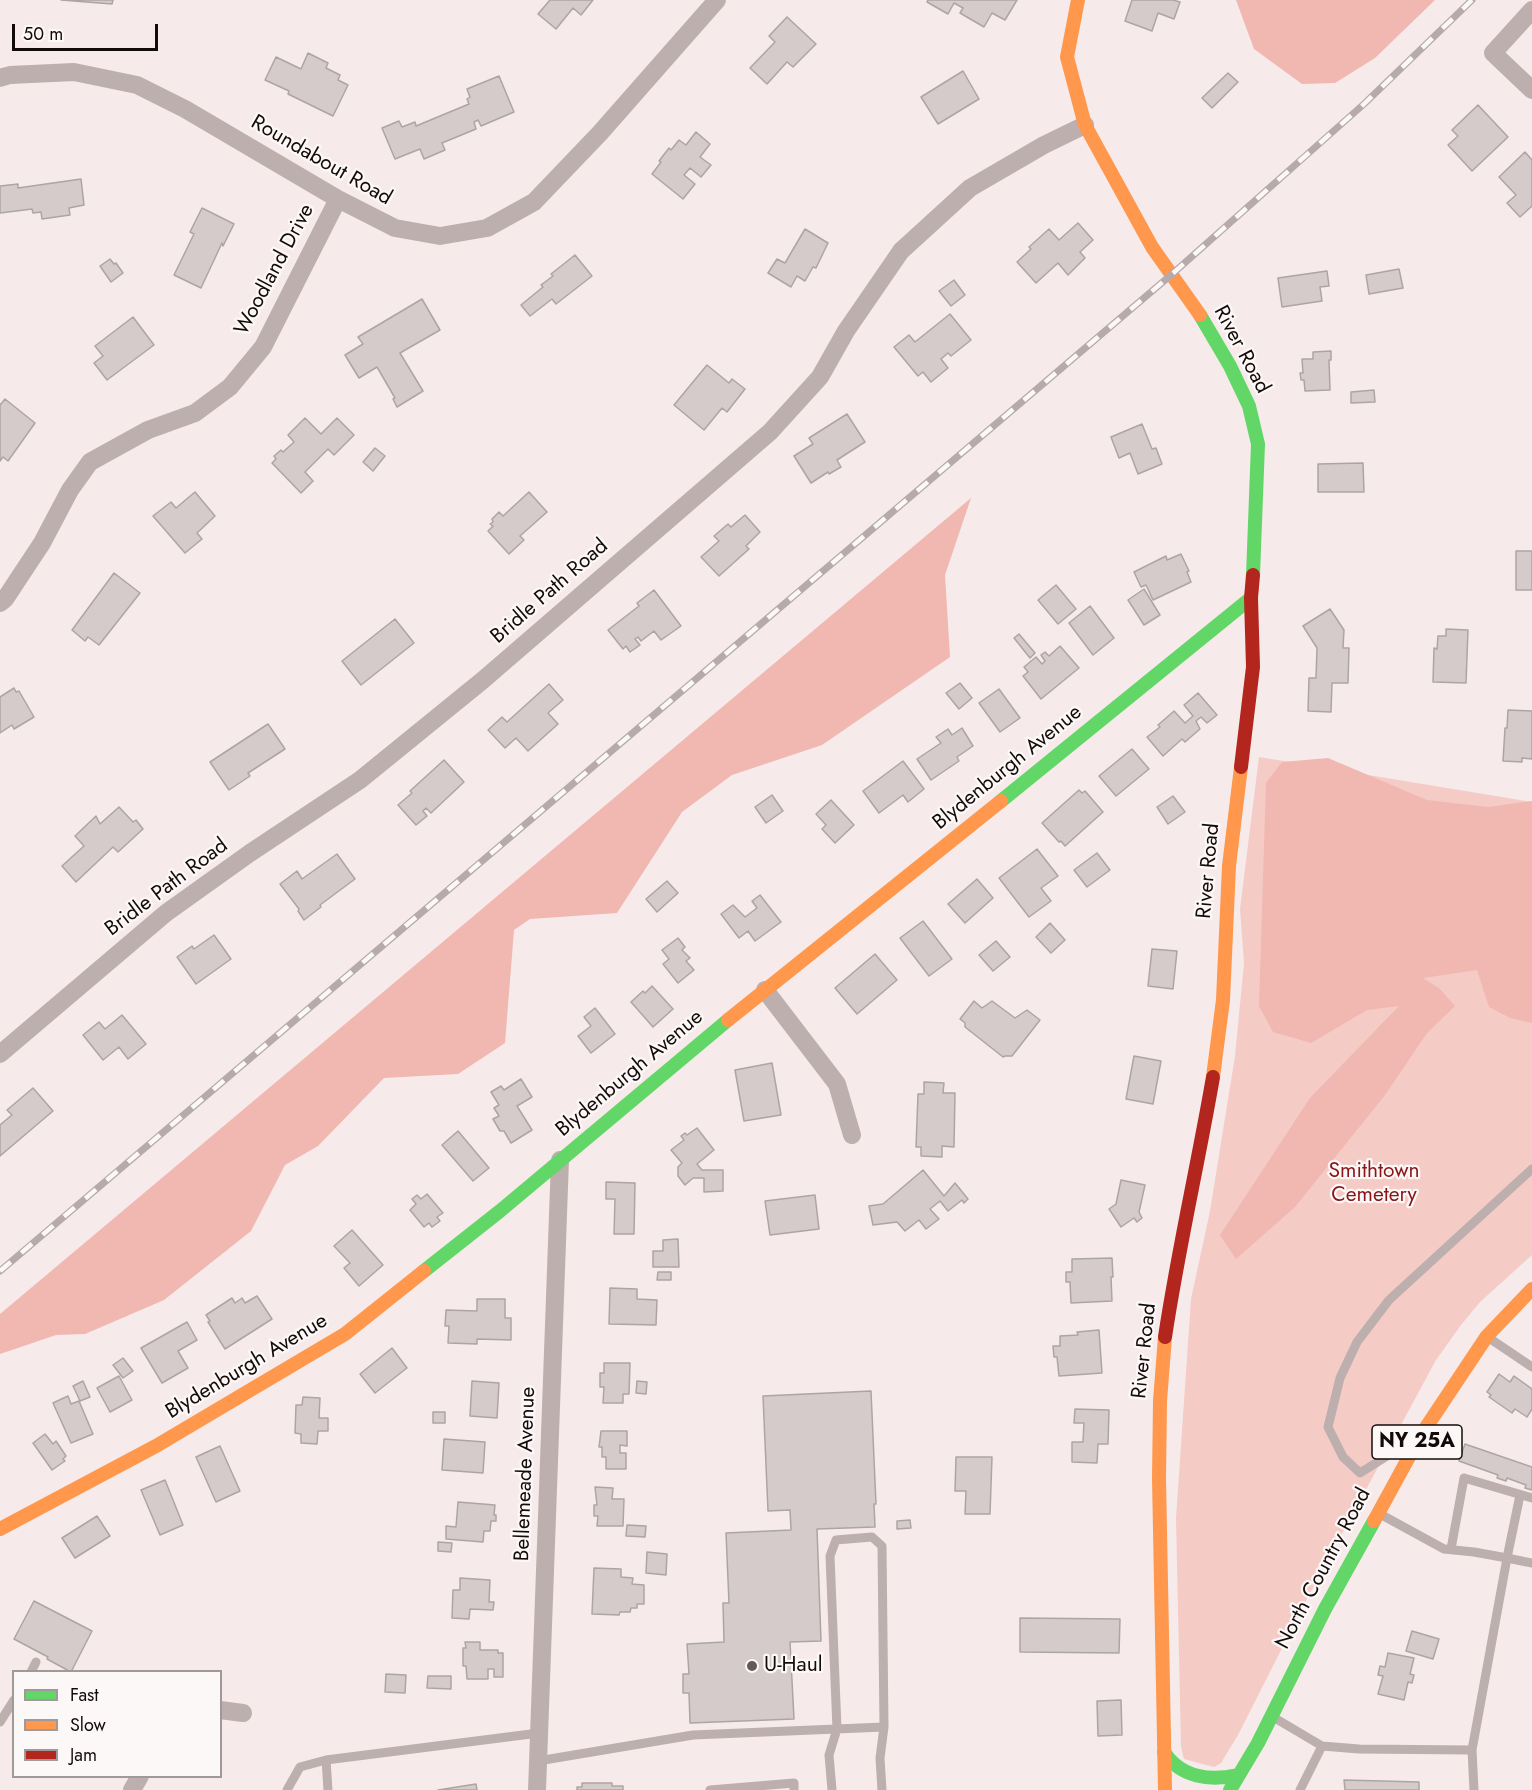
<!DOCTYPE html>
<style>
body{margin:0}
#map{position:relative;width:1532px;height:1790px;overflow:hidden;background:#f6ebea;font-family:Jost,sans-serif}
canvas{display:block}
.legend{position:absolute;left:12px;top:1670px;width:210px;height:108px;box-sizing:border-box;background:#fdf8f8;border:2px solid #9f9999;margin:0;padding:8px 10px;list-style:none;font-size:18px;color:#120b0a}
.legend li{display:flex;align-items:center;gap:12px;height:30px}
.legend b{width:30px;border:2px solid #9f9999}
.scale{position:absolute;left:12px;top:24px;width:146px;height:27px;box-sizing:border-box;border:3px solid #120b0a;border-top:0;padding-left:8px;font-size:18px;line-height:21px;white-space:nowrap;color:#120b0a;-webkit-text-stroke:4px #fdf8f8;paint-order:stroke}
</style>
<div id="map">
<canvas width="1532" height="1790"></canvas>
<ul class="legend">
<li><b style="height:8px;background:#63d668"></b>Fast</li>
<li><b style="height:8px;background:#ff974d"></b>Slow</li>
<li><b style="height:8px;background:#b3261e"></b>Jam</li>
</ul>
<div class="scale">50 m</div>
</div>
<script>
const g = document.querySelector('canvas').getContext('2d');
g.lineJoin = 'round';
function paint(path, color) { g.fillStyle = color; g.fill(path, 'evenodd'); }
function stroke(path, color, width, dash) { g.strokeStyle = color; g.lineWidth = width; g.lineCap = dash ? 'butt' : 'round'; g.setLineDash(dash || []); g.stroke(path); }
function drawText(font, color, halo, rows, align = 'center') {
  g.font = font + ' Jost,sans-serif'; g.lineWidth = 4.5; g.setLineDash([]); g.textBaseline = 'middle'; g.strokeStyle = halo; g.fillStyle = color; for (const [text, x, y, turn = 0] of rows) {
    g.save(); g.translate(x, y); g.rotate((+turn || 0) * Math.PI / 180); g.textAlign = isNaN(turn) ? turn : align; if (halo) g.strokeText(text, 0, 0); g.fillText(text, 0, 0); g.restore();
  }
}
paint(new Path2D(`
 M1259,757L1532,802V1255L1480,1302L1461,1325L1436,1360L1310,1593L1238,1735L1221,1763L1214,1767L1184,1759L1181,1747L1176,1518L1191,1299L1210,1211L1235,1056L1244,963L1240,909Z`), '#f5cbc6');
paint(new Path2D(`
 M1236,0H1435L1375,58L1335,83L1302,84L1254,49Z
 M971,498L945,575L950,657L822,745L732,775L682,812L617,913L530,919L514,930L505,1043L458,1074L384,1078L318,1146L285,1165L251,1231L164,1300L85,1334L56,1335L0,1354V1314Z
 M1328,758L1427,800L1488,807L1532,801V1023L1510,1018L1489,1007L1477,970L1423,978L1440,989L1455,1006L1427,1033L1385,1095L1295,1207L1236,1259L1220,1235L1310,1098L1399,1006L1367,1010L1311,1043L1273,1032L1259,1006L1266,783L1282,762Z`), '#f1b7b1');
const building = new Path2D(`
 M61,0H113L112,4Z
 M550,0H593L581,15L573,8L556,29L538,14Z
 M928,0H1017L1005,20L992,13L984,27L960,13L963,8L954,3L948,14L927,2Z
 M1132,0H1173L1180,2L1174,19L1158,13L1152,31L1125,21Z
 M787,17L816,44L793,67L787,62L767,84L750,68L775,42L769,36Z
 M308,53L328,63L326,68L340,75L338,80L348,85L333,116L288,94L289,91L265,80L276,57L301,69Z
 M963,71L979,99L938,124L921,97Z
 M1228,73L1238,82L1212,108L1202,98Z
 M499,76L514,112L481,126L478,120L474,122L476,129L442,143L445,150L424,159L420,149L395,159L382,128L399,121L402,127L415,122L416,126L469,104L467,99L470,97L467,89Z
 M1478,105L1508,137L1472,171L1448,145L1458,136L1452,130Z
 M696,132L710,144L700,157L711,165L701,177L690,168L684,175L695,184L683,199L652,174L661,162L659,161L669,148L671,150L679,140L686,145Z
 M1525,152L1532,160V206L1520,217L1507,203L1516,195L1499,177Z
 M81,179L84,205L69,208L70,215L42,219L41,212L33,213L32,209L0,213V186L18,184V188Z
 M202,208L234,224L223,246L222,243L201,288L174,275L194,234L190,232Z
 M1078,223L1093,240L1080,252L1085,258L1068,275L1058,263L1036,283L1017,262L1031,249L1029,247L1049,229L1059,240Z
 M805,229L828,243L816,268L813,267L805,281L797,276L791,287L768,273L777,259L785,263Z
 M575,255L592,276L556,304L552,299L530,316L521,305L543,287L541,285L553,276L551,274Z
 M110,259L114,264L116,263L123,273L111,282L100,266Z
 M1399,269L1403,288L1369,294L1366,275Z
 M1327,271L1329,286L1320,287L1322,301L1282,307L1278,278Z
 M954,280L965,295L951,306L939,291Z
 M422,299L440,330L400,353L423,391L397,407L393,399L395,398L377,367L359,378L345,355L363,344L358,337Z
 M950,314L971,340L951,356L948,353L941,359L948,368L931,382L923,372L918,376L894,347L909,335L915,342Z
 M133,317L154,345L107,380L94,363L103,356L95,346Z
 M1331,351V360H1329L1330,390L1305,391L1304,380H1301L1300,373H1303L1302,359H1313V352Z
 M707,365L729,383L732,379L745,389L727,412L722,408L704,430L674,405Z
 M1374,390L1375,402L1351,403V392Z
 M5,399L35,423L8,461L3,457L0,461V405Z
 M847,414L865,442L837,460L841,467L829,474L828,472L811,483L794,456L813,444L809,438Z
 M305,418L321,434L337,418L354,435L334,455L328,449L305,472L313,481L301,493L272,463L276,459L274,456L281,450L283,452L294,442L288,435Z
 M1142,424L1152,449L1156,448L1162,464L1138,474L1130,453L1119,458L1111,437Z
 M375,448L385,456L373,471L363,462Z
 M1363,463L1364,492H1318V464Z
 M195,492L215,516L197,533L202,539L185,553L153,516L171,502L176,508Z
 M529,492L547,512L520,536L524,540L509,554L488,531L493,526L490,524L493,522L492,519L499,512L503,516Z
 M745,515L760,532L746,546L749,549L719,576L701,557L719,541L714,536L728,524L731,527Z
 M1516,551H1532V590H1516Z
 M1181,554L1189,571L1187,572L1191,582L1153,600L1146,585L1141,587L1134,572L1166,556L1167,560Z
 M114,573L140,593L99,645L88,637L85,641L72,630Z
 M1056,585L1076,609L1058,624L1038,600Z
 M1144,589L1160,615L1144,625L1128,600Z
 M654,590L681,626L661,640L654,631L641,641L638,637L635,639L640,645L630,652L626,646L623,649L608,630L639,606L637,603Z
 M1090,606L1114,638L1093,655L1069,623Z
 M1330,609L1344,630L1343,648H1349L1348,683H1332L1331,712L1308,711L1309,678H1316L1317,648L1303,626Z
 M395,619L414,643L361,685L342,661Z
 M1446,629L1468,630L1466,683L1433,682L1434,648L1437,649L1438,636H1446Z
 M1019,634L1035,653L1030,658L1014,638Z
 M1060,646L1079,668L1041,699L1023,676L1028,672L1024,667L1036,657L1042,664L1045,661L1041,655L1045,652L1049,656Z
 M960,683L972,698L959,709L946,693Z
 M549,684L563,700L548,713L558,724L528,751L516,738L505,748L488,730L502,717L507,722Z
 M14,688L16,692L19,691L34,717L14,729L12,725L0,733V697Z
 M999,689L1020,718L1000,732L979,703Z
 M1198,693L1217,715L1207,723L1201,717L1196,721L1200,729L1185,742L1182,739L1163,756L1147,737L1160,727L1158,725L1174,711L1185,723L1193,716L1184,705Z
 M1508,710L1532,711V759L1522,758V762L1503,761L1505,728H1507Z
 M268,724L285,749L248,773L250,776L229,790L210,762Z
 M962,728L973,746L957,757L959,761L931,780L917,759L941,743L936,737L948,729L952,735Z
 M1132,749L1149,769L1116,796L1099,776Z
 M444,760L464,782L431,813L426,808L423,811L427,816L416,825L398,805L412,793L410,791Z
 M903,761L924,789L908,802L903,795L879,813L863,791Z
 M1079,790L1082,793L1085,791L1103,812L1065,846L1061,841L1059,842L1042,823Z
 M772,795L783,811L766,823L755,807Z
 M1173,796L1185,812L1168,824L1157,807Z
 M831,800L854,825L835,843L822,829L826,825L816,814Z
 M119,807L133,822L136,820L143,829L118,852L113,847L76,882L62,866L84,846L75,836L96,816L100,824Z
 M1037,849L1058,876L1041,888L1051,901L1029,917L999,878Z
 M1097,853L1110,870L1087,887L1074,870Z
 M337,854L355,879L320,905L321,907L304,920L298,911L299,909L280,884L297,871L302,879Z
 M977,879L993,898L965,923L948,904Z
 M667,881L678,893L657,912L646,899Z
 M760,895L781,922L755,941L748,931L739,938L721,914L733,905L745,917L757,908L752,901Z
 M923,921L952,959L929,976L900,938Z
 M1050,923L1065,940L1051,953L1036,937Z
 M214,935L231,959L196,984L177,957L192,946L194,949Z
 M678,938L685,947L682,950L690,958L686,961L694,970L678,983L663,964L669,959L662,950Z
 M996,941L1010,957L993,971L979,955Z
 M1152,949L1177,951L1173,989L1148,986Z
 M875,954L897,980L857,1014L835,988Z
 M652,986L673,1009L653,1027L631,1002L643,991L645,993Z
 M974,1001L982,1008L992,1001L1015,1018L1027,1010L1040,1020L1012,1056H1005L1003,1057L965,1027V1023L960,1019Z
 M595,1008L615,1034L591,1053L578,1036L591,1026L584,1017Z
 M122,1015L146,1044L128,1059L119,1047L103,1060L83,1035L99,1022L105,1029Z
 M1134,1056L1161,1061L1153,1104L1126,1099Z
 M772,1063L781,1115L744,1121L735,1070Z
 M521,1079L532,1097L517,1106L532,1130L511,1143L504,1131H500L493,1119L499,1116L494,1108L499,1105L491,1092L501,1086L504,1090Z
 M924,1082L944,1083L943,1093H955L954,1147L942,1146V1157L921,1156V1147H916L918,1094H924Z
 M33,1088L53,1111L0,1156V1125L12,1115L7,1110Z
 M697,1128L714,1150L697,1164L702,1170H723V1191L704,1192V1178H693L685,1185L678,1176V1167L682,1163L671,1150L684,1140L681,1136L685,1133L687,1135Z
 M458,1131L489,1168L473,1181L442,1145Z
 M923,1170L944,1196L955,1183L968,1199L964,1203L962,1200L948,1211L940,1201L930,1209L939,1219L926,1229L919,1220L905,1231L897,1222L873,1225L869,1206L883,1204Z
 M1121,1180L1145,1185L1139,1212L1142,1218L1137,1222L1134,1218L1121,1227L1109,1209L1116,1204Z
 M606,1182L635,1183L634,1234H614L615,1199H606Z
 M427,1194L443,1213L437,1217L440,1221L432,1227L429,1223L424,1227L410,1210L416,1204L412,1199L417,1195L421,1199Z
 M815,1195L819,1229L770,1235L765,1201Z
 M352,1230L383,1265L359,1286L344,1268L350,1263L334,1246Z
 M678,1239L679,1267H653V1251H663V1240Z
 M1112,1258L1113,1277H1111L1112,1301L1071,1303L1070,1282H1066V1272H1072V1259Z
 M658,1272H671V1280H657Z
 M610,1288L637,1289V1299L657,1300L656,1325L609,1324Z
 M257,1296L272,1319L225,1349L208,1322L210,1321L206,1315L232,1298L235,1303L242,1298L245,1303Z
 M477,1299H505V1318H511V1340L477,1339V1344L448,1343L449,1326H445L446,1310L477,1311Z
 M187,1322L197,1340L178,1351L188,1368L162,1383L141,1348Z
 M1099,1330L1102,1373L1059,1376L1057,1357H1054L1053,1346H1060V1336L1078,1335L1077,1332Z
 M392,1348L407,1368L375,1393L360,1374Z
 M123,1358L133,1371L123,1378L113,1365Z
 M604,1363H630L629,1394H623V1403H603L604,1387H600V1373H604Z
 M1499,1374L1510,1382L1514,1376L1532,1389V1409L1527,1417L1515,1409L1512,1413L1489,1397L1491,1395L1487,1392Z
 M119,1376L132,1400L110,1412L97,1388Z
 M83,1381L90,1397L80,1401L73,1386Z
 M472,1381L499,1383L497,1418L470,1416Z
 M637,1381L647,1382L646,1394L636,1393Z
 M871,1391L876,1504H874L875,1527L817,1529L821,1641L790,1642L794,1719L690,1723L689,1693H683V1674H689L687,1644L724,1642L723,1603H729L726,1533L791,1530L790,1510L768,1511L763,1396Z
 M68,1396L71,1404L79,1401L93,1434L71,1443L53,1403Z
 M303,1397L320,1398L319,1418H328V1431H318L317,1444L301,1443V1434L295,1433L296,1405H302Z
 M1075,1409L1109,1410L1108,1444H1098L1097,1463L1072,1462V1442H1083L1084,1423H1074Z
 M433,1412H445V1423H433Z
 M601,1431H627V1446L620,1445V1453H626V1469H606V1457H602V1447H599Z
 M45,1434L53,1444L56,1441L66,1456L63,1459L65,1461L52,1470L33,1443Z
 M444,1439L485,1442L483,1473L442,1470Z
 M1465,1444L1532,1467V1490L1525,1488L1526,1485L1507,1478L1506,1481L1497,1478L1498,1475L1459,1461Z
 M220,1446L240,1491L216,1502L196,1457Z
 M956,1457H992L990,1514H965L966,1491H955Z
 M165,1480L183,1525L160,1535L141,1490Z
 M595,1487L613,1488L612,1499H624L623,1526H597L598,1516H594V1505H597Z
 M458,1502L495,1505L494,1515H496V1521H491L490,1531H484L483,1542L446,1539V1526L456,1527Z
 M97,1516L110,1536L75,1558L62,1538Z
 M910,1520L911,1528L897,1529V1521Z
 M627,1525L646,1526L645,1537L626,1536Z
 M438,1542L452,1543L451,1552L438,1551Z
 M647,1552L667,1554L666,1575L646,1573Z
 M594,1568L621,1569V1577L633,1578L632,1584L644,1585V1604H637V1608H631L630,1612H620L619,1615L592,1614Z
 M460,1578L490,1580L489,1602H494L493,1610L470,1609L469,1619L452,1618L453,1590H460Z
 M34,1601L92,1631L71,1672L47,1659L48,1657L14,1639Z
 M1020,1618L1120,1619L1119,1653L1020,1652Z
 M1412,1631L1439,1639L1433,1659L1406,1651Z
 M465,1642H480V1650H498V1653H503V1677H494V1669H488V1679H467L466,1666H463V1648H466Z
 M1388,1653L1414,1658L1410,1674L1414,1675L1412,1683L1408,1682L1404,1700L1378,1694L1383,1676L1378,1675L1380,1666L1385,1667Z
 M386,1674L406,1675L405,1693L385,1692Z
 M428,1676H451V1689L427,1688Z
 M1121,1700L1122,1735L1098,1736L1097,1701Z
 M1344,1780L1419,1782V1790H1345Z
 M582,1783H612V1786H623V1790H577V1787H582Z
 M476,1784L477,1790H438Z`);
paint(building, '#d4cbca');
stroke(building, '#ada5a4', 1.5);
stroke(new Path2D(`
 M1489,1338L1532,1367
 M1406,1444L1360,1473L1343,1457L1328,1427L1340,1378L1357,1342L1389,1300L1532,1169
 M1520,1495L1507,1558L1532,1563
 M1451,1549L1464,1478L1532,1498
 M31,1672L36,1662
 M1273,1717L1322,1746
 M0,1722L14,1700
 M1472,1750L1474,1790
 M326,1760L328,1790
 M538,1761L693,1735L884,1727L882,1546L872,1537L836,1540L830,1556L837,1729L829,1755L832,1790
 M287,1790L300,1767L326,1760L539,1733
 M710,1790L794,1783V1790
 M882,1790L880,1758L884,1727
 M1300,1790L1322,1746L1359,1749L1472,1750L1507,1558L1474,1552L1444,1549L1380,1514`), '#bcafad', 9);
stroke(new Path2D(`
 M1532,10L1493,53L1532,90
 M0,78L10,75L74,72L137,85L185,109L338,199L395,228L440,236L487,228L534,202L600,133L717,0
 M0,603L5,599L42,543L70,490L90,462L148,430L195,413L230,387L263,347L338,199
 M765,990L837,1084L852,1135
 M0,1054L166,913L250,853L360,780L483,680L770,432L820,377L846,331L901,251L970,188L1044,145L1085,125
 M220,1710L243,1713
 M132,1790L140,1776
 M537,1790L560,1160`), '#bcafad', 18);
stroke(new Path2D(`
 M1200,315L1230,366L1249,406L1258,444L1253,575
 M1001,801L1251,598
 M424,1271L500,1211L728,1020
 M1164,1752C1181,1778 1210,1781 1238,1775
 M1230,1790L1258,1743L1325,1609L1374,1521`), '#63d668', 14);
stroke(new Path2D(`
 M1078,0L1067,57L1085,125L1152,247L1200,315
 M728,1020L1001,801
 M1213,1077L1223,1000L1229,866L1241,767
 M1374,1521L1421,1435L1487,1336L1532,1289
 M0,1529L156,1446L345,1334L424,1271
 M1165,1790L1159,1479L1160,1401L1165,1337`), '#ff974d', 14);
stroke(new Path2D(`
 M1241,767L1253,667L1251,598L1253,575
 M1165,1337C1178,1250 1198,1164 1213,1077`), '#b3261e', 14);
const rail = new Path2D(`
 M0,1271L1171,275L1364,104L1472,0`);
stroke(rail, '#b6abaa', 7);
stroke(rail, '#fdf8f8', 4.5, [14]);
for (const [x, y, r, color] of [
 [752,1666,6,"#625958"]
]) { const dot = new Path2D(); dot.arc(x, y, r, 0, 2 * Math.PI); g.fillStyle = color; g.fill(dot); stroke(dot, '#fdf8f8', 2); }
for (const [x, y, w] of [
 [1417,1442,90]
]) { const box = new Path2D(); box.roundRect(x - w / 2, y - 17, w, 34, 4.5); g.fillStyle = '#fdf8f8'; g.fill(box); stroke(box, '#120b0a', 1.5); }
drawText('bold 20px', '#120b0a', null, [
 ["NY 25A",1417,1442]
]);
drawText('21px', '#120b0a', '#fdf8f8', [
 ["Roundabout Road",321,161,30],
 ["Woodland Drive",275,270,-62],
 ["River Road",1241,350,62],
 ["Bridle Path Road",550,592,-41],
 ["Blydenburgh Avenue",1008,768,-39],
 ["River Road",1209,871,-85],
 ["Bridle Path Road",167,888,-37],
 ["Blydenburgh Avenue",630,1074,-40],
 ["River Road",1145,1351,-84],
 ["Blydenburgh Avenue",247,1367,-31],
 ["Bellemeade Avenue",526,1474,-88],
 ["North Country Road",1324,1569,-62]
]);
drawText('21px', '#891617', '#fdf8f8', [
 ["Smithtown",1374,1172],
 ["Cemetery",1374,1196]
]);
drawText('21px', '#120b0a', '#fdf8f8', [
 ["U-Haul",764,1666]
], 'left');
</script>
